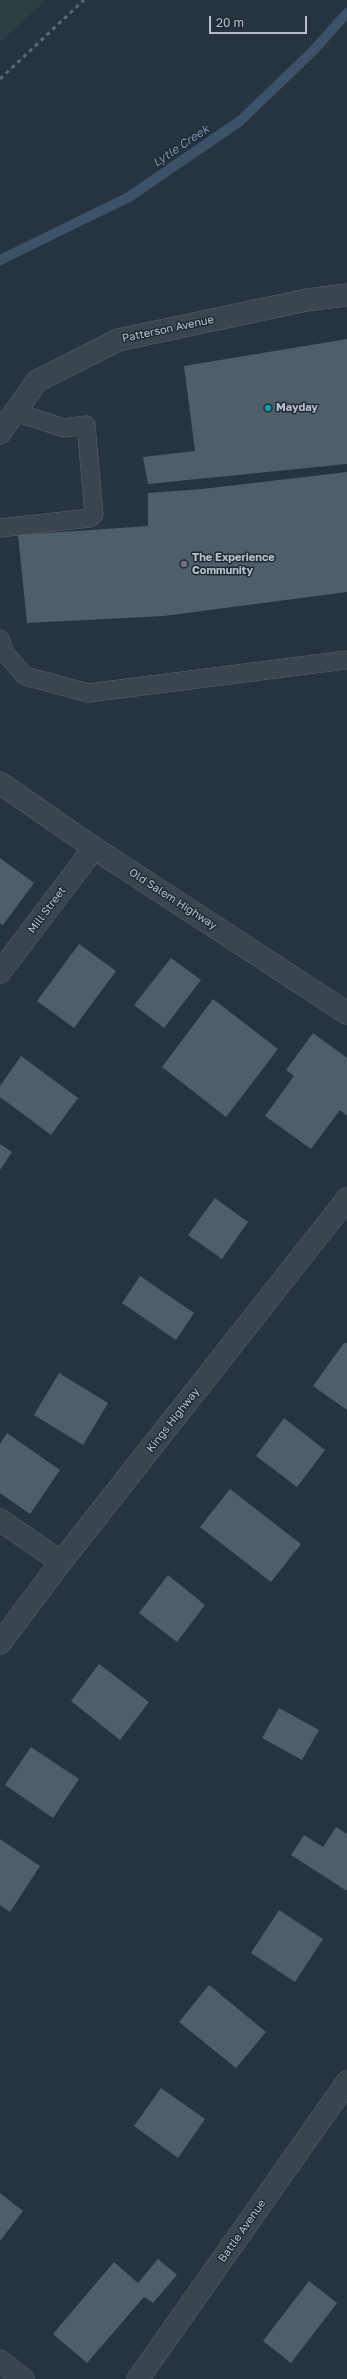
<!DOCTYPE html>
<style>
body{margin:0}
#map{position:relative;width:347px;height:2379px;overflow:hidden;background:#263340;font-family:"Golos Text",sans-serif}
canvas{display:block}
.scale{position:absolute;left:209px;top:16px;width:98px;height:18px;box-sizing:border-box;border:2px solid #b7c0ca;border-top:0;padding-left:5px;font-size:12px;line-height:14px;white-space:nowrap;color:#b7c0ca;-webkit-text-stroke:3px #1f2a35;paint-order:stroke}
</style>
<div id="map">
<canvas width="347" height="2379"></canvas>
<div class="scale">20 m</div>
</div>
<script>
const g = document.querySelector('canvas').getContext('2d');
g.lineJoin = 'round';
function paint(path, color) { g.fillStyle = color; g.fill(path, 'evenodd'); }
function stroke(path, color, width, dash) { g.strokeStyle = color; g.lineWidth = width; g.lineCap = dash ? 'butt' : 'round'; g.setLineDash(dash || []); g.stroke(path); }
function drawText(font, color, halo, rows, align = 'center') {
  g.font = font + ' "Golos Text",sans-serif'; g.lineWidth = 3; g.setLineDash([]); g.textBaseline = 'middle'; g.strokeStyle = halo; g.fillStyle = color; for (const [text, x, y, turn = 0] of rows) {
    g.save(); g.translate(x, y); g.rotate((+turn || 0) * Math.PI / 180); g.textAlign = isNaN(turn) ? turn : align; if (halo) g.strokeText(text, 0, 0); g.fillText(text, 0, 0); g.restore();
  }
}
paint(new Path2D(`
 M0,0H47L0,42Z`), '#284041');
stroke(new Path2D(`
 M0,260L129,197L240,121L313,51L347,13`), '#3c5268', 10);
paint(new Path2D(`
 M347,339V464L148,484L143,457L195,451L184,366Z
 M347,472V592L164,616L27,623L18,535L148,526V493L202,489Z
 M0,858L34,883L3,925L0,923Z
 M79,944L116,971L74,1028L37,1001Z
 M171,958L201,980L164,1028L134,1005Z
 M213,999L278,1049L226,1117L162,1067Z
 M313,1033L347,1058V1116L340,1110L311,1149L265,1116L294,1076L286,1070Z
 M21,1056L78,1098L51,1135L0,1097V1086Z
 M0,1144L12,1152L0,1170Z
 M215,1198L248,1222L222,1259L188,1235Z
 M140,1276L194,1313L176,1340L122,1303Z
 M344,1343H347V1410L313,1386Z
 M59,1373L108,1403L83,1445L34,1415Z
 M284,1418L325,1450L297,1487L256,1456Z
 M7,1433L60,1470L30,1514L0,1493V1444Z
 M230,1489L301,1544L271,1582L200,1527Z
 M168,1575L205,1605L177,1642L139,1613Z
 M99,1664L149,1702L120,1740L71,1701Z
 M279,1708L319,1730L302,1760L262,1738Z
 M31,1747L79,1779L53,1818L5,1785Z
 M336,1827L347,1834V1891L291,1855L304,1835L323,1847Z
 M0,1839L40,1866L10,1912L0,1905Z
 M279,1910L323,1939L295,1982L251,1953Z
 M209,1985L266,2032L236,2068L179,2022Z
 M161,2088L205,2119L178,2158L134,2126Z
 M0,2193L23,2211L0,2241Z
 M158,2259L177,2275L153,2303L144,2297L87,2363L53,2334L114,2262L138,2283Z
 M309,2281L337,2303L291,2363L263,2341Z`), '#4f5e6b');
const service = new Path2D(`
 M0,528L90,518L94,514L86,425L64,428L15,412
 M0,639L5,653L25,676L88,693L347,660`);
const minor = new Path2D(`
 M0,433L37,381L118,340L307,300L347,295
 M0,783L94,848L347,1013
 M0,972L94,848
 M0,1520L61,1562
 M0,1643L61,1562L347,1199
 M0,2361L23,2379
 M138,2379L347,2082`);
stroke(service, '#58636d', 19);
stroke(minor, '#58636d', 23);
stroke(service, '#3a4550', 18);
stroke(minor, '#3a4550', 22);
stroke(new Path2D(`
 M0,79L84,0`), '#5c6977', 3, [4, 4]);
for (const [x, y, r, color] of [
 [268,408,4,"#0f9aa8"],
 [184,564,4,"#6b7280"]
]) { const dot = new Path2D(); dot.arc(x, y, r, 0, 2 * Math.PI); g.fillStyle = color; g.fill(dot); stroke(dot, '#1f2a35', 1.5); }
drawText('11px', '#b7c0ca', '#1f2a35', [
 ["Patterson Avenue",168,329,-12],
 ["Old Salem Highway",173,899,33],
 ["Mill Street",47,910,-53],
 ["Kings Highway",173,1420,-52],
 ["Battle Avenue",242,2231,-55]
]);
drawText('bold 11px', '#b7c0ca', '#1f2a35', [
 ["Mayday",276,408],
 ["The Experience",192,558],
 ["Community",192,571]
], 'left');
drawText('italic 12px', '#7893ac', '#1f2a35', [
 ["Lytle Creek",181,146,-34]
]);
</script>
